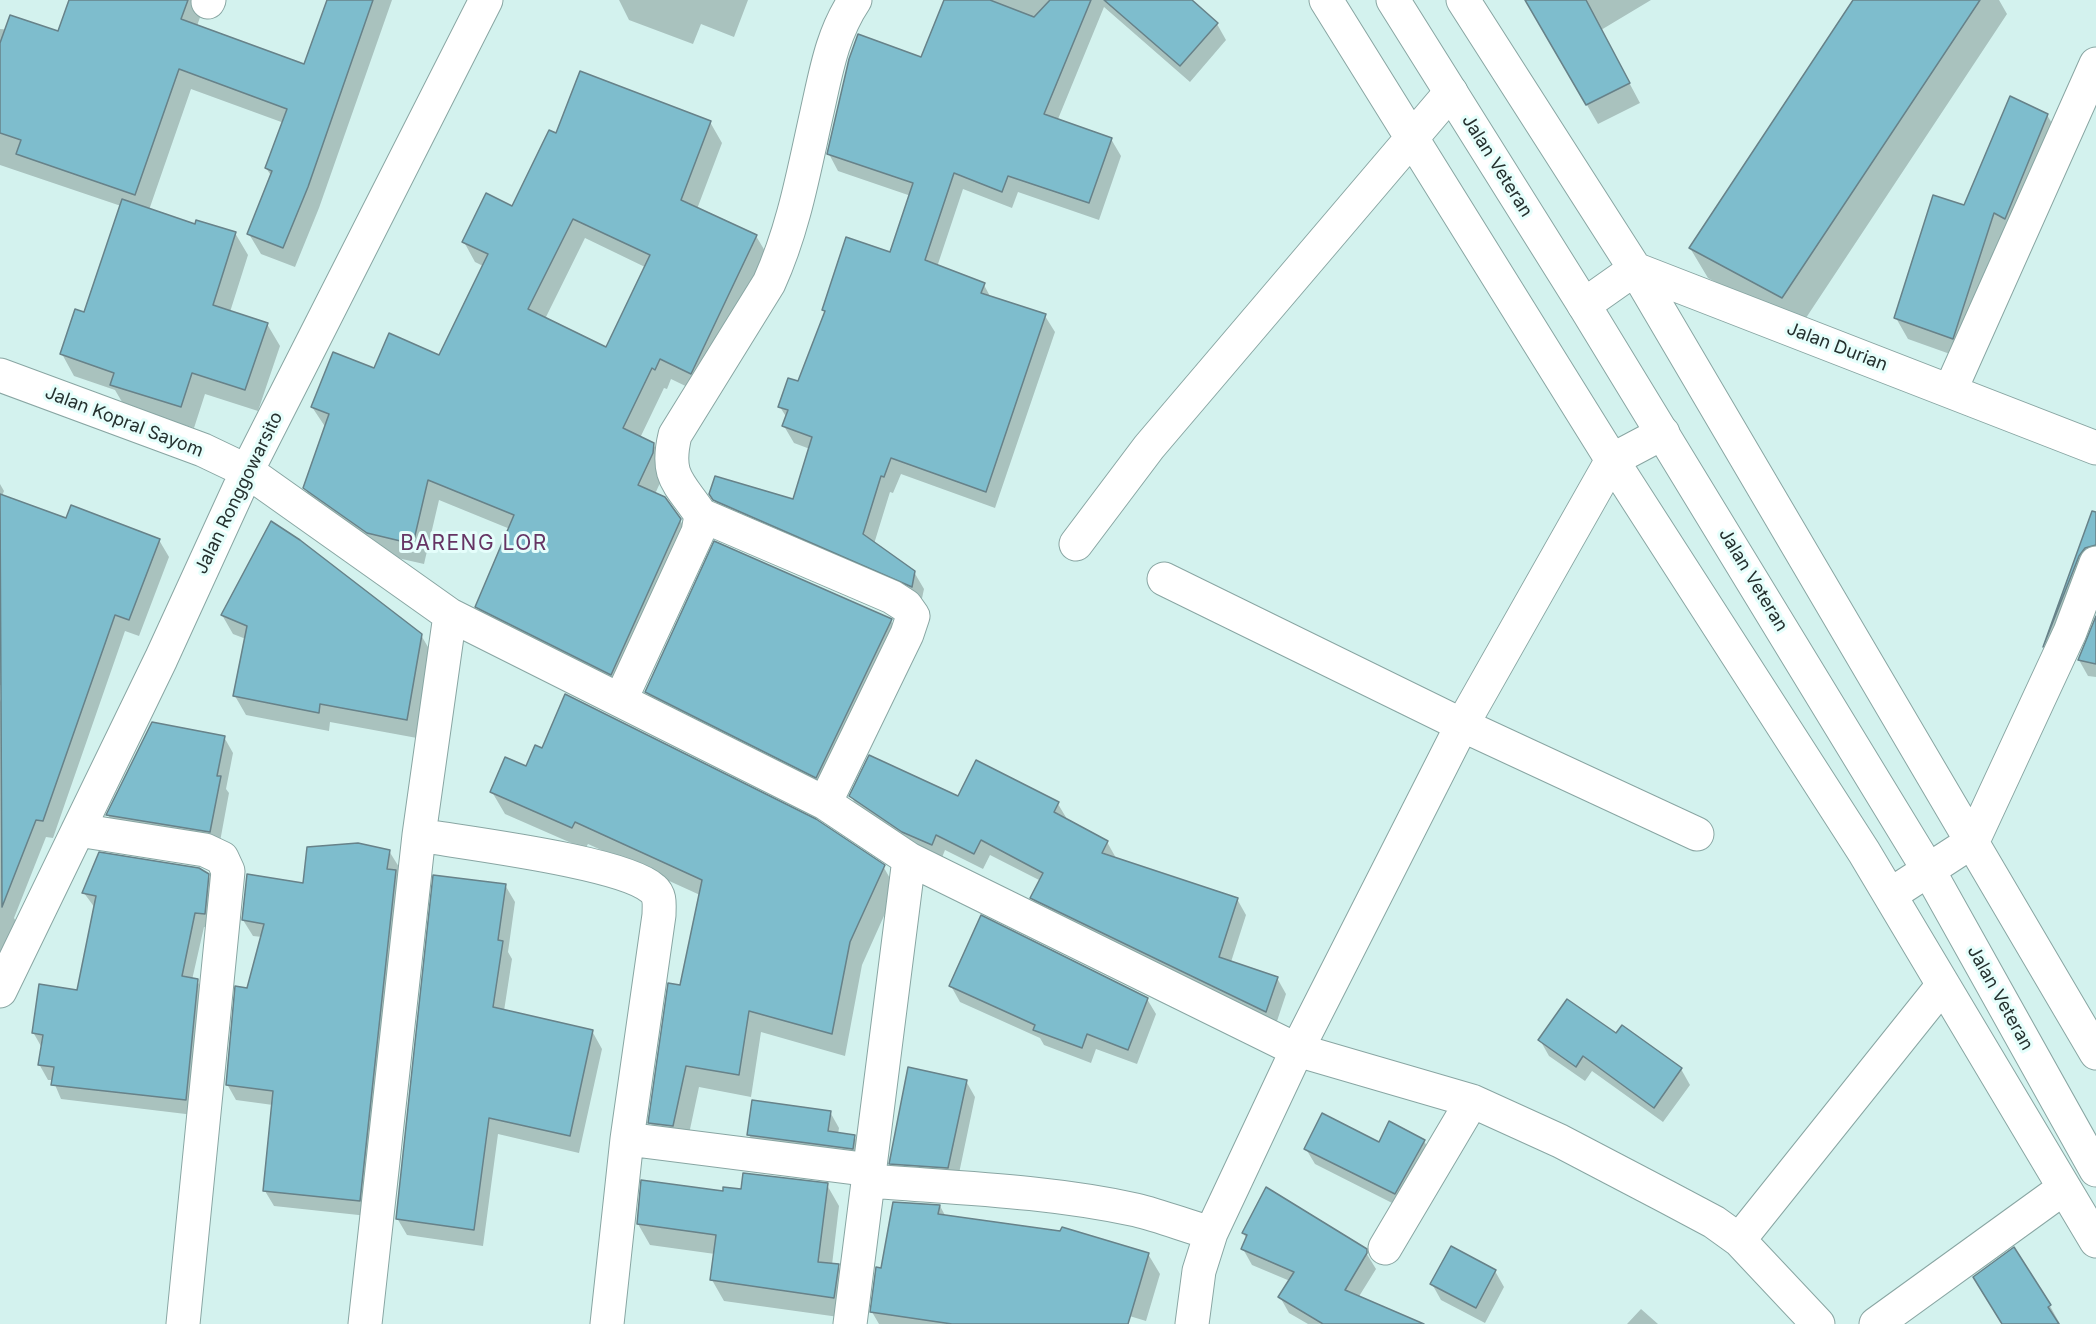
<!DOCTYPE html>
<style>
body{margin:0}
canvas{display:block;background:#d3f2ee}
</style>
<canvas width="2096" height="1324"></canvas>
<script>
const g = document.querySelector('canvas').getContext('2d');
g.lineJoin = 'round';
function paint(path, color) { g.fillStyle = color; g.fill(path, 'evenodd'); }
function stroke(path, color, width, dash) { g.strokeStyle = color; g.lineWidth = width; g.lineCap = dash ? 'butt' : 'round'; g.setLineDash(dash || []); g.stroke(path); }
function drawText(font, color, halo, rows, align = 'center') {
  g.font = font + ' Inter,sans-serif'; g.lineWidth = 6; g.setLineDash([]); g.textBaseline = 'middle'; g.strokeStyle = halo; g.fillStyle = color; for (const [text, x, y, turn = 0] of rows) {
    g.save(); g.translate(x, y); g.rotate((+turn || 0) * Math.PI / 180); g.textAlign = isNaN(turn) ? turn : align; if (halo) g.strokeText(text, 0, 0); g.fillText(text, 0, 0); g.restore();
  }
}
paint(new Path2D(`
 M71,0H206L197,26L305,66L328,0H392L319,208L295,267L261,254L249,234L272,177L266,168L284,123L191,89L149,210L196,225L235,233L248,255L230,312L267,324L280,346L258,411L205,394L194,428L125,407L115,390L74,376L62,354L85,314L121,206L0,165V29L59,33Z
 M619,0H748L734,37L701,24L693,44L629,20Z
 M946,0H1190L1217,24L1226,40L1190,82L1104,7L1058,119L1111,139L1121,156L1099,220L1018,192L1012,208L963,189L937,267L984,285L991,298L1045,316L1055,332L995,508L901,474L893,493L890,492L874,544L914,572L924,589L921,603L721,511L711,494L794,501L810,449L794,443L784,426L787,418L780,407L799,383L826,313L824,310L891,254L911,196L838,171L829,154L922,59Z
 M1526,0H1651L1601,30L1640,103L1598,124Z
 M1855,0H1999L2007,14L1800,327L1708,278L1690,248Z
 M2047,115L2059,135L1964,359L1908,339L1896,318L1964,207Z
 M710,122L722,143L697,209L756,236L768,256L702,394L671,379L667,389L664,388L640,438L653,444L665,465L664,474L655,494L680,520L692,541L623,694L489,627L477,607L510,529L439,500L424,564L380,554L316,508L304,487L326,428L312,407L375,370L439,357L483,266L475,262L464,242L513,208L557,135ZM585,238L645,267L606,349L545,319Z
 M0,484L4,491L2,496L67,520L159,540L169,557L139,636L125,631L53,838L46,837L14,918L21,930L0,977V702L5,687L0,685Z
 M2085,536L2096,540V563L2052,660L2044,646Z
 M222,615L421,635L432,654L417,738L330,722L329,731L246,715L235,696L246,639L233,634Z
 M2096,616V677L2088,676L2079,660Z
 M891,621L901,638L826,794L657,709L647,692Z
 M152,723L224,737L233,753L226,789L229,793L219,847L117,831L108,815Z
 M527,768L883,866L896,889L862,965L845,1056L761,1032L751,1097L699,1087L686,1148L663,1145L650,1122L700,895L588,844L585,849L505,814L492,792Z
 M851,796L959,798L1058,804L1067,819L1107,842L1116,858L1237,899L1246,915L1231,962L1277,978L1286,994L1275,1027L1041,913L1032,898L1041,881L990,855L983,869L945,850L941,860L860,812Z
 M389,851L399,867L397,875L404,887L368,1216L274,1206L265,1191L273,1105L236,1100L227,1084L262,937L253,936L243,920L304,884Z
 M208,875L217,891L213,929L204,927L192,980L197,981L206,996L194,1115L61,1099L53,1080H48L39,1064L42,1048L33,1032L79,992L95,908L84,893Z
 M505,885L515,902L508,952L512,959L504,1011L592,1031L602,1049L579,1153L498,1134L483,1246L407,1235L397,1218Z
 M951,986L1147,999L1156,1014L1137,1064L1096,1049L1091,1063L1044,1045L1040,1038L960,1002Z
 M1622,1027L1681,1069L1690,1085L1663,1122L1592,1071L1585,1081L1549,1056L1540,1040L1616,1035Z
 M966,1081L975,1097L957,1183L900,1179L891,1163Z
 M830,1112L839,1128L838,1134L854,1136L863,1152L758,1151L749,1135Z
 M1390,1124L1424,1141L1433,1157L1404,1209L1315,1164L1306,1149L1380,1144Z
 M827,1185L839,1206L832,1265H838L850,1286L846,1318L724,1301L712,1280L715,1254L650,1245L638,1224L724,1192Z
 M940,1206L946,1217L1148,1254L1160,1274L1146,1321L1083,1302L1080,1324H879L872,1312L882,1270Z
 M1243,1233L1365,1251L1376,1269L1358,1298L1406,1324H1308L1289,1313L1280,1297L1290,1281L1252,1265L1243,1249L1247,1239Z
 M1495,1271L1504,1287L1485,1323L1441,1300L1432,1284Z
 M2050,1306L2060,1324H2003Z
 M1641,1309L1658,1324H1627Z`), '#0003');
const building = new Path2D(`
 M69,0H188L181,19L304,64L327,0H373L308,187L283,248L247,234L272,171L265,168L287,109L179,69L135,195L16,154L21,140L0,133V43L10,15L58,31Z
 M944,0H990L1034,17L1050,0H1091L1044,114L1112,138L1089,203L1008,176L1002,192L954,173L925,260L985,283L981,293L1046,314L986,492L891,458L884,477L881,476L863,534L915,571L912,587L713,500L709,494L715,476L793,499L812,437L782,426L788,410L778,407L788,378L798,381L825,311L822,310L846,237L890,252L913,183L827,154L849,59L858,34L921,57Z
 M1104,0H1192L1218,23L1180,66Z
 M1525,0H1586L1630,83L1586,105Z
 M1853,0H1980L1782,298L1689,248Z
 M580,71L711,121L681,200L757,235L691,374L660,359L655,370L652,368L623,428L654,443L653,453L638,485L665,497L681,519L611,675L475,607L514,515L428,480L413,544L367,533L303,488L329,414L311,407L333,352L374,368L389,333L439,355L488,254L462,242L486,193L512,206L549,130L556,133ZM573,219L650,255L606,347L528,309Z
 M2010,96L2048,114L2005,219L1994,213L1953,339L1894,318L1933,195L1964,205Z
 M122,199L195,224L196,220L236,232L213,305L268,323L245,390L192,373L181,407L110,385L114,373L60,354L75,309L84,312Z
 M0,494L66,518L71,505L160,539L129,620L115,615L43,821L36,820L2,907Z
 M2092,511L2096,512V545L2085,548L2079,556L2043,647Z
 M271,521L300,540L422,634L407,720L320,704L319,713L233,696L247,626L221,615Z
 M714,541L892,619L816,778L645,692Z
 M2096,616V664L2078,660Z
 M565,694L816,819L885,865L850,942L832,1034L749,1011L739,1075L686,1066L673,1126L648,1123L668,983L680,985L702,880L575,822L572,828L490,792L505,757L526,766L535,745L542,748Z
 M152,722L225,736L217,776H221L210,832L106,815Z
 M869,755L958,796L976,760L1059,802L1054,812L1108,841L1102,853L1238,898L1219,957L1278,977L1266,1012L1030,898L1043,873L981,840L974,854L936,835L932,845L902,832L849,796Z
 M358,843L390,850L387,869L396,870L360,1201L263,1191L273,1091L226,1085L235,986L247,988L264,924L242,920L247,874L303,883L307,847Z
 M99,852L199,868L209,874L205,914L195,913L182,976L198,979L186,1100L51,1085L54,1067L38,1065L43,1035L32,1033L39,984L77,990L96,896L82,893Z
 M433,875L506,884L498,940L503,941L493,1007L593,1030L570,1136L489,1118L474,1230L396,1219Z
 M981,915L1148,998L1128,1050L1087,1034L1082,1048L1033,1030L1035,1025L949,986Z
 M1567,999L1616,1033L1622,1025L1682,1068L1654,1108L1583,1056L1576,1067L1538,1040Z
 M908,1067L967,1080L948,1168L889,1164Z
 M752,1100L831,1111L828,1131L855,1135L853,1149L747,1135Z
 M1322,1113L1379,1142L1389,1121L1425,1140L1395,1194L1304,1149Z
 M743,1173L828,1183L818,1262L839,1264L834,1298L710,1280L716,1235L637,1224L641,1180L723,1191V1187L741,1189Z
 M1266,1187L1367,1249V1253L1345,1290L1424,1324H1323L1278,1297L1294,1272L1241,1249L1247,1235L1242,1233Z
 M893,1202L940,1205L938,1214L1060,1231L1062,1227L1149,1253L1128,1324H952L870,1312L876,1267L881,1268Z
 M1451,1246L1496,1270L1476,1308L1430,1284Z
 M2014,1247L2051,1305L2048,1307L2059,1324H2002L1973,1277Z`);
paint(building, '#7ebdcd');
stroke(building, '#678289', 1.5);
const minor = new Path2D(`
 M1326,0L1612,460L1864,852L2096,1241
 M1463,0L1635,269L2096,1053
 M208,2L209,0
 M1584,305L1635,269L2096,448
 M0,375L203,450L247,471L450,615L825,803L909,859L1297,1050L1472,1101L1560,1141L1667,1197L1714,1222L1739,1240L1818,1324
 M1950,391L2096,64
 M701,515L892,597L906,606L913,616L907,634L825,803
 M1076,544L1149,447L1451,92
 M1164,579L1462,725L1697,834
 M621,699L698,532L701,515C679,482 665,477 675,435L769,283C794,228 804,170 817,112C826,72 832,34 855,0
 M78,830L205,850L222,858L228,871L183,1324
 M419,835C465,843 624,862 653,889C661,896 659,905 659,915L627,1139L871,1170
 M1890,895L1973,841L2070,632L2096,563
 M0,991L161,659L247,471L486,0
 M870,1181C958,1188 1049,1191 1136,1210C1161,1216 1186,1226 1211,1233
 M1739,1240L1943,985
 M1385,1248L1472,1101
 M365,1324L419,835L450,615
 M607,1324L627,1139
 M850,1324L909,859
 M1192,1324L1199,1271L1211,1233L1297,1050L1462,725L1612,460L1663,433
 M1876,1324L2064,1188`);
const major = new Path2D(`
 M1393,0L1584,305L1929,871L2096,1170`);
stroke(minor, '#89a6a3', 35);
stroke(major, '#89a6a3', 35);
stroke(minor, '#fff', 33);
stroke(major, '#fff', 33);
drawText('18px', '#24302e', '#e5fefb', [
 ["Jalan Veteran",1497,166,58],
 ["Jalan Durian",1837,347,21],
 ["Jalan Kopral Sayom",124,422,21],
 ["Jalan Ronggowarsito",239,493,-64],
 ["Jalan Veteran",1753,580,59],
 ["Jalan Veteran",2000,998,61]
]);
g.letterSpacing = '1.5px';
drawText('21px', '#663464', '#e5fefb', [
 ["BARENG LOR",474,544]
]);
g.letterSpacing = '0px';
</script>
